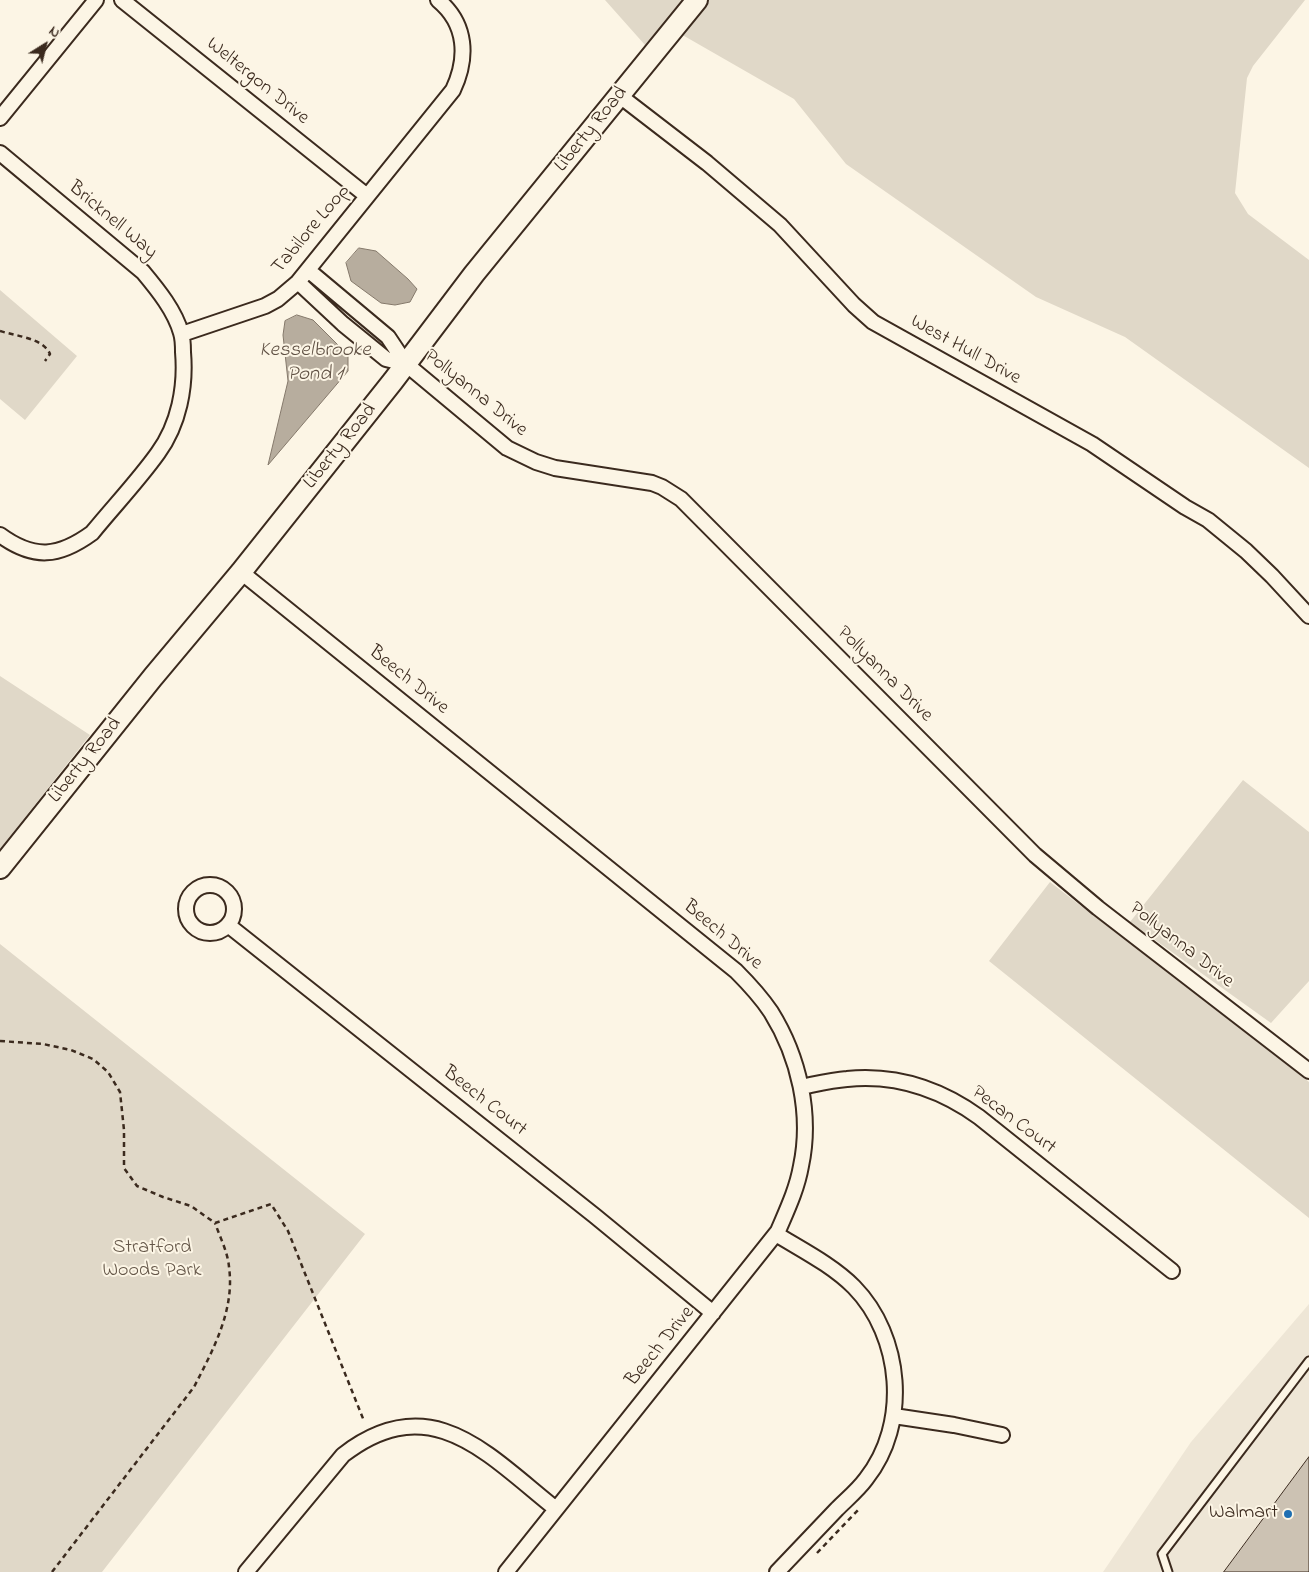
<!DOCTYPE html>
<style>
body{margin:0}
#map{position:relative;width:1309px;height:1572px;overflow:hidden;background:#fcf5e5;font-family:"Indie Flower",sans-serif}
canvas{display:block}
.north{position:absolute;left:20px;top:20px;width:50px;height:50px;-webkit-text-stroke:4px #fcf5e5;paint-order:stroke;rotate:36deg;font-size:14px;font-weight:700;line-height:20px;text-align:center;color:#3b2a1e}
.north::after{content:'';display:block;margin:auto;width:18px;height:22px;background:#3b2a1e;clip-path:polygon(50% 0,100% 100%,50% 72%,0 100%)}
</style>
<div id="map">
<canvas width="1309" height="1572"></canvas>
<div class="north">N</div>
</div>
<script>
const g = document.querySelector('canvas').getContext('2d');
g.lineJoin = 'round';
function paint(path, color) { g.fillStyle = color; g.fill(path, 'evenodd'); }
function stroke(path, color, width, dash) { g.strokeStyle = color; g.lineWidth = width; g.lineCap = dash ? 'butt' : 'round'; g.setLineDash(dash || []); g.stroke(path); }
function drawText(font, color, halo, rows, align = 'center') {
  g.font = font + ' "Indie Flower",sans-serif'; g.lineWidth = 4; g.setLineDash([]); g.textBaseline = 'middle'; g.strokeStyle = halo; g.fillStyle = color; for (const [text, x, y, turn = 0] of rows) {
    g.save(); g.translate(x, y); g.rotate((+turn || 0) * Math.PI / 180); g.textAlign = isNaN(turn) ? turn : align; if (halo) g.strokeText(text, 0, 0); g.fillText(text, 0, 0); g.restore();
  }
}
paint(new Path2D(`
 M1309,1304V1572H1103L1191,1442Z`), '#eee6d6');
paint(new Path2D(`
 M605,0H683L645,45Z
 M707,0H1305L1253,66L1247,78L1235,193L1248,214L1309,260V468L1125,337L1036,297L846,164L794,99L679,33Z
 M0,290L77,356L25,420L0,399Z
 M0,676L90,735L0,849Z
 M1243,780L1309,832V981L1271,1023L1130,922Z
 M1050,882L1309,1082V1218L989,961Z
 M0,944L365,1234L102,1572H0Z`), '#e0d8c8');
const water = new Path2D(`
 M359,248L376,251L408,279L417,289L410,302L395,305L381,303L351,281L346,263Z
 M297,315L313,320L348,355V371L268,465L288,381L283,335L285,321Z`);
paint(water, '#b7ad9e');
stroke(water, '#85796b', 1);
const building = new Path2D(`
 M1309,1457V1572H1224Z`);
paint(building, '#ccc2b3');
stroke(building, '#3b2a1e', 1);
const lane = new Path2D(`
 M1168,1572L1162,1554L1309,1361`);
const street = new Path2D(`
 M122,0L367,196
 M620,96L707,163L780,225L854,305L873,322L1092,444L1185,507L1208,520L1246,551L1272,576L1309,616
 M0,118L96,0
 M0,153L143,272C158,290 175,311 181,333C183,339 183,346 183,352C186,387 179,424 158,453C138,481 114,506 92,533C59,557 34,560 0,535
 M308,270L388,337L406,364L507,448L536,462L555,468L652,483L662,487L681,499L1035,855L1098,908L1309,1071
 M298,282L343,324L386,359L406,364
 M182,334L265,306L278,299L298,282L453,90C468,58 467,24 438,0
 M241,572L736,971C749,984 761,997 771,1012C799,1057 812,1114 801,1166C797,1189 787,1210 778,1231L506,1572
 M186 909a24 24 0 1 1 48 0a24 24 0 1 1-48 0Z
 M228,925L595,1216L713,1313
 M801,1087C816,1084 832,1080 847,1079C896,1074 940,1089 979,1117L1172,1271
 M776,1234C802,1250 832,1265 854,1287C902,1336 910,1424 866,1479C858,1490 847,1499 837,1509C817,1530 797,1551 777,1572
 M894,1416L954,1425L1002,1435
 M246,1572L343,1455C431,1387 488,1455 556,1509`);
const secondary = new Path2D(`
 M0,868L153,677L241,572L393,381L474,274L697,0`);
stroke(lane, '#3b2a1e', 11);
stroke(street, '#3b2a1e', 18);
stroke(secondary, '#3b2a1e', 24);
stroke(new Path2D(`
 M0,331C16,336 43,338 50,354L45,361
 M0,1041L43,1044L71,1050L93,1059L108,1072L120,1092L124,1130V1168L137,1186L163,1197L191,1206L215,1223L271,1204L288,1231L364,1421
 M817,1553L860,1508
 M52,1572L194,1387C213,1350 235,1310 229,1267C228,1253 220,1237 215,1223`), '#3b2a1e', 2.5, [5, 4]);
stroke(lane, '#fcf5e5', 7);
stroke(street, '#fcf5e5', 14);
stroke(secondary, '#fcf5e5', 20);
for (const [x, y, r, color] of [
 [1288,1514,5,"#1f6fb2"]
]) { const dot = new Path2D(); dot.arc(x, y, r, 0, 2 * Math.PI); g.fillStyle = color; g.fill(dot); stroke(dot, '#fcf5e5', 2); }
drawText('20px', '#3b2a1e', '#fcf5e5', [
 ["Weltergon Drive",257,82,39],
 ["Liberty Road",592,130,-51],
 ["Bricknell Way",112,221,40],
 ["Tabilore Loop",312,230,-50],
 ["West Hull Drive",965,351,29],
 ["Pollyanna Drive",475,394,39],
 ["Liberty Road",341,447,-51],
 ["Pollyanna Drive",884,675,45],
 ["Beech Drive",408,681,39],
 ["Liberty Road",86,761,-51],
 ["Beech Drive",722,936,40],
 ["Pollyanna Drive",1181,946,38],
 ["Beech Court",484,1102,38],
 ["Pecan Court",1013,1121,37],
 ["Beech Drive",661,1347,-51]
]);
drawText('20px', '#645648', '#fcf5e5', [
 ["Stratford",152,1249],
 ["Woods Park",152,1272]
]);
drawText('20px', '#3b2a1e', '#fcf5e5', [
 ["Walmart",1278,1514]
], 'right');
drawText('italic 21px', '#605144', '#fcf5e5', [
 ["Kesselbrooke",315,352],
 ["Pond 1",315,376]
]);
</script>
